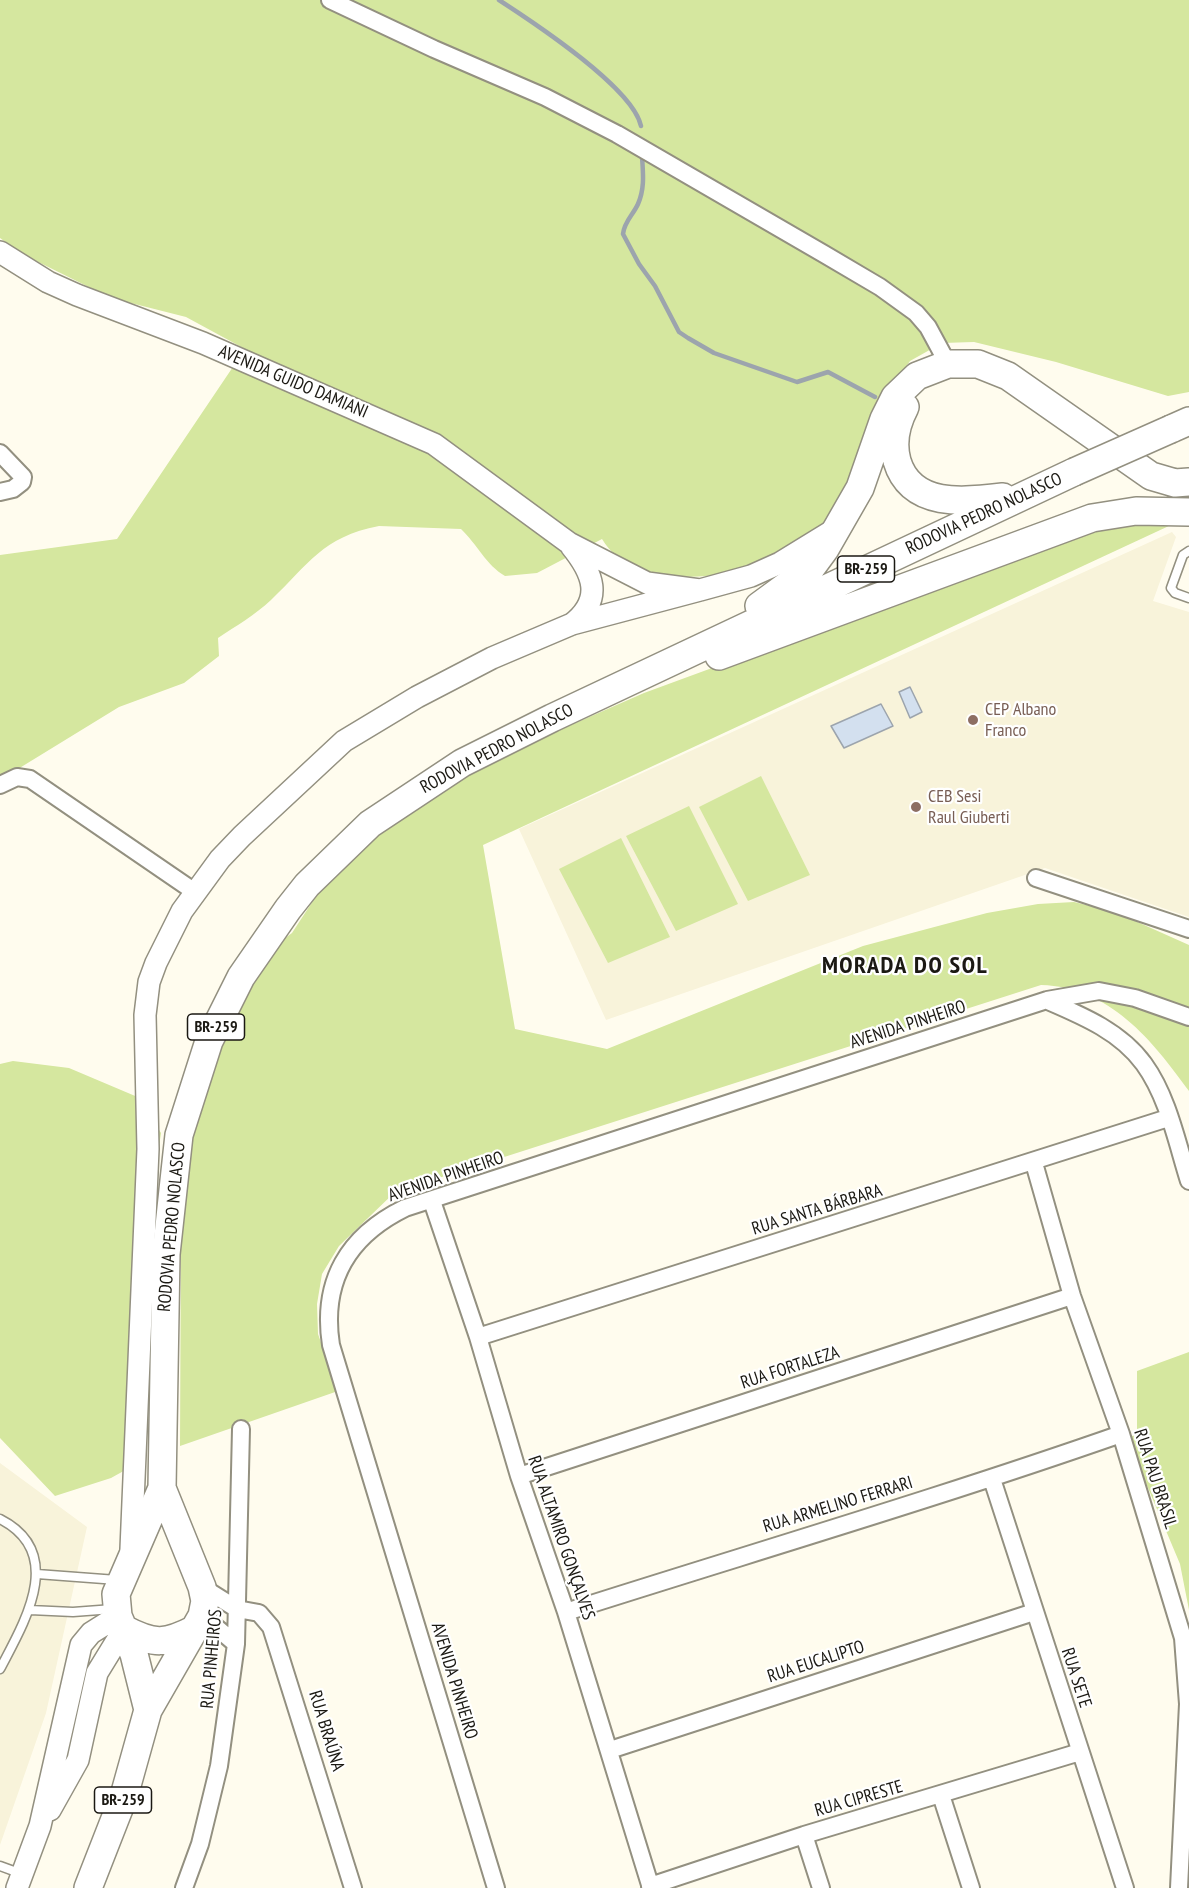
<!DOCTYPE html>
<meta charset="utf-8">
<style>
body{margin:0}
canvas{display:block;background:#fffcee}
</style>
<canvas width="1189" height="1888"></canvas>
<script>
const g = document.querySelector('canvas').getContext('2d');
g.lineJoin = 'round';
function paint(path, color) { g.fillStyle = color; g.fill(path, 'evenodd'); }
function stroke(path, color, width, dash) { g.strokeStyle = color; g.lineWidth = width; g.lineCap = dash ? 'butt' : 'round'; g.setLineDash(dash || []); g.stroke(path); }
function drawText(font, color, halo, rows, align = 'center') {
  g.font = font + ' "PT Sans Narrow",sans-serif'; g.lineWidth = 4.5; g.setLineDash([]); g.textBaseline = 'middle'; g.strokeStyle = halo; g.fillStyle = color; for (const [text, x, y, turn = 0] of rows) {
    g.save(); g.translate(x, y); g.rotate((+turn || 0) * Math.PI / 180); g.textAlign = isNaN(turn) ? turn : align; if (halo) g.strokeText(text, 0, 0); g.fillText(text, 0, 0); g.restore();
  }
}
paint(new Path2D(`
 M1172,532L1176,537L1153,601L1189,612V917L1045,868L606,1020L519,829Z
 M0,1463L87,1527L46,1713L0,1845Z`), '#f8f3da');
paint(new Path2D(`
 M0,0H1189V392L1168,396L1056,362L974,342L942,343L910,361L888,392L836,510C815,531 790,554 762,564C716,581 631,588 602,539L537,573L505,576C486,565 477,544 461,529L379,526C322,537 309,564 271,600C255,615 236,626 218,638L219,656L184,683L119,707L0,780V555L117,539L245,349L186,317L111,298L22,254L0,238Z
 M1121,523L1171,525L483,845L515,1029L607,1049L863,946L987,913L1038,904L1074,902L1115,912L1189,945V1091C1152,1040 1110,987 1041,985L395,1192L339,1246L322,1274L317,1304L318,1334L338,1391L180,1446L181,1216L187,1157L207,1057L273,947L292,933L322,887L378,832L489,761L644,693L1003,561Z
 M761,776L810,875L748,901L699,807Z
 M689,806L738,904L676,931L626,836Z
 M621,838L670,937L608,963L559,869Z
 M13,1061L69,1068L147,1101L145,1108L161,1133L151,1201L129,1468L111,1478L55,1496L0,1438V1064Z
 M1189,1352V1610L1180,1564L1127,1438L1137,1434V1371Z`), '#d5e79f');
const water = new Path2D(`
 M910,687L922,712L910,718L899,692Z
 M881,704L893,726L844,748L831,726Z`);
paint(water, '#d3e0ef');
stroke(water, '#9ca4ad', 1.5);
stroke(new Path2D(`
 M499,0C533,22 633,88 641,126
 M642,156C643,173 645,188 638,204C633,215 624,222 623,234L639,264L655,286L679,332L688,338L714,353L797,382L828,372L875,397`), '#9ca4ad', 4.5);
const service = new Path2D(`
 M1189,551L1183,555L1171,588L1175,593L1189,598
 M0,1519C67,1553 24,1623 0,1669
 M37,1574L117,1580
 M30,1610L73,1612L113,1609
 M0,1866L22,1874`);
const minor = new Path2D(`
 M330,0L434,49L545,97L617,134L824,254L880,287L916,313L928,327L948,364
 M0,453L23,477L22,482L13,489L0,492
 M0,785L17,777L30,779L195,892
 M1036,878L1189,929
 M1048,1001C1083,1016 1121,1032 1144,1064C1168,1097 1177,1143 1189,1181
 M1034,1163L1072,1296L1121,1434L1183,1638L1188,1704L1179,1888
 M432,1201L478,1337L519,1476L566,1612L651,1888
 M478,1337L1168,1118
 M519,1476L1072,1296
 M992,1479L1125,1888
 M202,1587L237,1609L259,1613L271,1627L353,1888
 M566,1612C751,1553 938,1498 1121,1434
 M195,1629L217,1628L236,1644
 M610,1750L1034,1612
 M941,1795L971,1888
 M804,1835L821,1888
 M650,1886L804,1835L1080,1752
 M184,1888L200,1844L219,1766L236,1644L241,1429
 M496,1888L331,1345C321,1281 348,1236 405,1208L1047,1000L1099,991L1135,998L1189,1017`);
const tertiary = new Path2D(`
 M0,252L48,282L77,295L203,343L434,444L569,543L647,583L700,590L751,576L780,563L837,528
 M571,546C593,573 604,599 572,624
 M131,1549L148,1149L145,1015L149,982L156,963L182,911L220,859L242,836L344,741L417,697L492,658L572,624L700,590
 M50,1810L78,1760L97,1673L124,1629
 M17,1888L40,1826L81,1645L91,1633L118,1616`);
const trunk = new Path2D(`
 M905,407C896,424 892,443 897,461C911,508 964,502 1003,497
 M1171,429L1189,421
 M759,606L811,568L825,549L860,488L884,419L895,397L917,376L948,364H978L1008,376L1151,476L1175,483L1189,482
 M719,656L1092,518L1136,511L1189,512
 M124,1629C154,1645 166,1644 195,1629
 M148,1710L134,1654L118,1616L116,1594L162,1488L166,1254L179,1135L209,1041L241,977L288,909L307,885L370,824L462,763L552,718L1074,472
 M88,1888L124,1796L148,1710L202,1616L205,1601L202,1587L162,1488`);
stroke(service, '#939080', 11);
stroke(minor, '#939080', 20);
stroke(tertiary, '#939080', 24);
stroke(trunk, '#939080', 30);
stroke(service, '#fff', 8);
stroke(minor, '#fff', 16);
stroke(tertiary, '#fff', 21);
stroke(trunk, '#fff', 27);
const trunkBridge = new Path2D(`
 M1074,472L1171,429`);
stroke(trunkBridge, '#939080', 30, []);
stroke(trunkBridge, '#fff', 27);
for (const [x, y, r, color] of [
 [973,720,6,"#8d6e63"],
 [916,807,6,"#8d6e63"]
]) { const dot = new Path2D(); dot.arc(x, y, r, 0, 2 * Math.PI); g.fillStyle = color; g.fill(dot); stroke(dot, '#fff', 2); }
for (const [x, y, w] of [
 [866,569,57],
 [216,1027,57],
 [123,1800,57]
]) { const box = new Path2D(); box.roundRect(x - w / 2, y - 13, w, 26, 4.5); g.fillStyle = '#fff'; g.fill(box); stroke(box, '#1b1913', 1.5); }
drawText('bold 16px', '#1b1913', null, [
 ["BR-259",866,569],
 ["BR-259",216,1027],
 ["BR-259",123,1800]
]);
drawText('18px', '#1b1913', '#fff', [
 ["AVENIDA GUIDO DAMIANI",293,382,23],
 ["RODOVIA PEDRO NOLASCO",984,514,-25],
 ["RODOVIA PEDRO NOLASCO",497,749,-28],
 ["AVENIDA PINHEIRO",908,1025,-18],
 ["AVENIDA PINHEIRO",446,1177,-19],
 ["RUA SANTA BÁRBARA",817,1210,-17],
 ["RODOVIA PEDRO NOLASCO",172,1227,-85],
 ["RUA FORTALEZA",790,1368,-18],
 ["RUA PAU BRASIL",1155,1479,72],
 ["RUA ARMELINO FERRARI",838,1505,-17],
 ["RUA ALTAMIRO GONÇALVES",561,1538,71],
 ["RUA PINHEIROS",212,1659,-85],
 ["RUA EUCALIPTO",816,1662,-18],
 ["RUA SETE",1076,1678,72],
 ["AVENIDA PINHEIRO",454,1681,73],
 ["RUA BRAÚNA",326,1731,73],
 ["RUA CIPRESTE",859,1799,-16]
]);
drawText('18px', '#785e54', '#fff', [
 ["CEP Albano",985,710],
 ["Franco",985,731],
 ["CEB Sesi",928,797],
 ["Raul Giuberti",928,818]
], 'left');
g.letterSpacing = '1.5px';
drawText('bold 24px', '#1b1913', '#fff', [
 ["MORADA DO SOL",905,966]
]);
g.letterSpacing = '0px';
</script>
